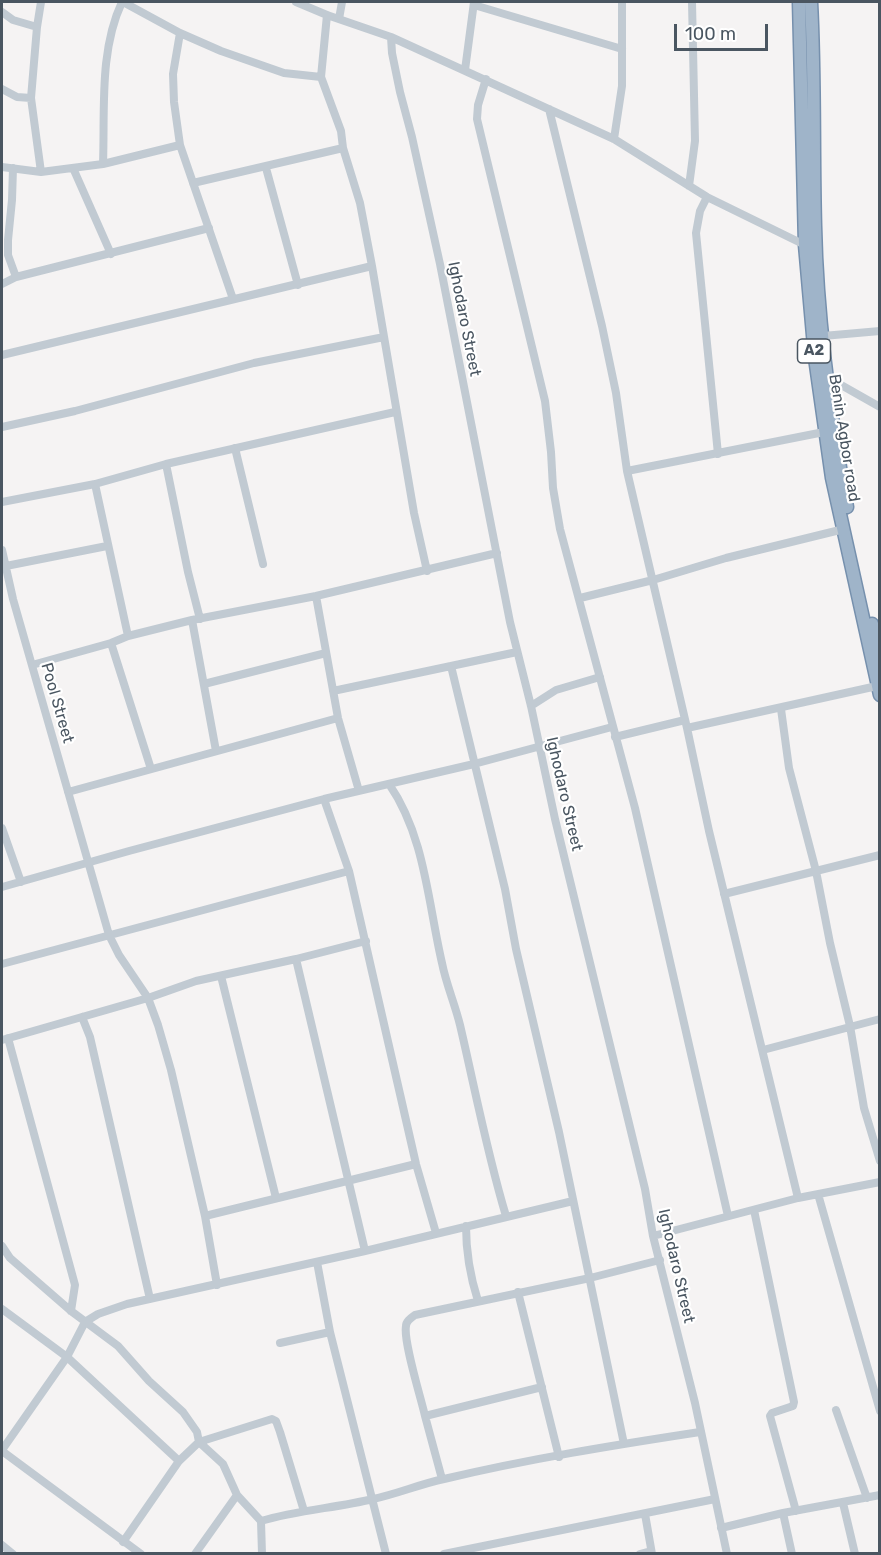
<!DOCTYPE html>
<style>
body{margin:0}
#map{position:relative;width:881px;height:1555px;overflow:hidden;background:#f5f3f3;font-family:Rubik,sans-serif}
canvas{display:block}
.frame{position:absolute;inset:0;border:3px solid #4a5661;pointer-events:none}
.scale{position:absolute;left:674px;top:24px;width:94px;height:27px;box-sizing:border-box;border:3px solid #4a5661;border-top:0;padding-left:8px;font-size:18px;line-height:21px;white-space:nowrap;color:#4a5661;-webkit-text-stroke:4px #fff;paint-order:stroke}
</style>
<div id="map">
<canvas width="881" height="1555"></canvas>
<div class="frame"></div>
<div class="scale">100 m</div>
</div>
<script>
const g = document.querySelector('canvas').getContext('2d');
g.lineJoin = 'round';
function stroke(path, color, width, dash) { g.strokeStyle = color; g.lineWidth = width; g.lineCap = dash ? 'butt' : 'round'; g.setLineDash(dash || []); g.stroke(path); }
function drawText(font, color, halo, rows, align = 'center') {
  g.font = font + ' Rubik,sans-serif'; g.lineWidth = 4.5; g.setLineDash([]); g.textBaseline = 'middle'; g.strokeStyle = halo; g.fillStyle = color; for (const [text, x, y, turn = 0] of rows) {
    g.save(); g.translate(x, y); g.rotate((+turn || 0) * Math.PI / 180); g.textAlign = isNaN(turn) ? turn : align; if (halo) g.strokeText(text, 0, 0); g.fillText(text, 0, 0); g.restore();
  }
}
const trunk = new Path2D(`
 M799,2L805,245L815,358L832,478L880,695
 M811,2C815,76 813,151 815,226C817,320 830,415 847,507
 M872,624L880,655`);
stroke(trunk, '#7690ad', 15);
stroke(new Path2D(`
 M41,2L37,27L31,98L41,172
 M123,2L180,33L221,51L284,73L321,77
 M296,2L327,15L391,37L614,139L707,197L805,245
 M474,5L622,49
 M2,12L13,20L37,27
 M327,15L321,77L341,131L343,148L360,203L372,266L414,513L427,571
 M339,19L342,2
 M180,33L173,74L174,102L180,145L233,299
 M391,37L392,53L400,92L412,137L440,264L510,622L531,706L555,819L645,1189L653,1236L695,1403L727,1554
 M465,70L474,2
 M486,79L478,105L477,119L545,401L551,452L553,488L560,529L635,808L728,1216
 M2,89L17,97L31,98
 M549,109L602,326L616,393L627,471L687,728L709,831L798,1198
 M614,139L622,86V2
 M103,164C105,110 99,51 122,2
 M2,167L41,172L103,164L180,145
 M13,168L12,200L8,240V255L16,277
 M73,168L111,254
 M266,168L298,285
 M193,183L343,148
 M689,186L695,141L692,2
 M707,197L700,211L696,233L718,454
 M2,284L16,277L209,228
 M823,336L880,331
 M2,355L372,266
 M827,377L880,407
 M2,427L75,411L254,363L384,337
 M235,448L263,564
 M166,464L188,572L200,619
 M627,471L824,432
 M95,484L128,636
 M2,502L95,484L166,464L395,412
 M2,550L13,599L109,935L119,955L148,998L158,1025L171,1070L205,1216L217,1285
 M6,566L107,546
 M316,596L338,718L359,791
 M580,598L653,580L726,558L844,529
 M192,620L216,751
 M111,643L151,769
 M32,665L111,643L128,636L192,620L316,596L497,553
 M451,666L505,889L516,949L559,1132L624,1444
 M204,684L326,653
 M333,691L517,652
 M531,706L556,690L600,677
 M781,709L789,768L816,871L830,943L850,1026L864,1108L880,1161
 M687,728L877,686
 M615,737L685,720
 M389,784C425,836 428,903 442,963C446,984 455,1004 460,1025C475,1089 487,1153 506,1216
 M68,792L338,718
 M324,799L349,871L416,1164L436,1233
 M2,828L21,882
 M2,887L129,851L324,799L474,764L612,727
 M724,894L880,855
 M296,959L365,1251
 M2,964L349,871
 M221,976L276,1198
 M82,1017L90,1037L150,1299
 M8,1038L75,1285L71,1311
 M2,1040L148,998L196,981L296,959L366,941
 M763,1050L880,1019
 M818,1194L880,1411
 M754,1210L794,1402L793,1406L772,1413L770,1416L796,1511
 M205,1216L416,1164
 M466,1226C466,1253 470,1276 478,1301
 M653,1236L798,1198L880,1182
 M2,1246L10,1258L71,1311L118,1346L149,1381L183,1412L197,1432L199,1442L223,1464L237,1495L261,1521L262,1554
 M317,1262L330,1332L386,1554
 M518,1292L559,1457
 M2,1309L67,1357L179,1461
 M280,1343L330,1332
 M542,1387L425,1416C421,1398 403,1341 406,1326C406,1321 411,1318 415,1315L590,1278L660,1260
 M836,1410L867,1498
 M425,1416L442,1479
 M2,1450L67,1357L85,1322L98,1314L127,1304L365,1251L573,1201
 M2,1451L141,1554
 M843,1503L855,1554
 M783,1513L792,1554
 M645,1514L652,1554
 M261,1521C298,1510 336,1508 373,1499C397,1494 420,1484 444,1479C528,1459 615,1445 700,1432
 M721,1528L783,1513L880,1495
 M123,1542L179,1461L199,1442L272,1419L276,1421L280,1432L304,1511
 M2,1545L13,1554
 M195,1554L237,1495
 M444,1554L715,1499
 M640,1554L651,1551`), '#c1cad2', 8);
stroke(trunk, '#9fb4c9', 12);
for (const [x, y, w] of [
 [814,351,33]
]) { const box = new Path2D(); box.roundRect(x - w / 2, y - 12, w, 24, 4.5); g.fillStyle = '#fff'; g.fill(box); stroke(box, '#4a5661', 1.5); }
drawText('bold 15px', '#4a5661', null, [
 ["A2",814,351]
]);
drawText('16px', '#4a5661', '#fff', [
 ["Ighodaro Street",464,319,79],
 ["Benin Agbor road",844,438,81],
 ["Pool Street",57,703,74],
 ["Ighodaro Street",564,794,77],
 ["Ighodaro Street",676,1266,77]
]);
</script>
